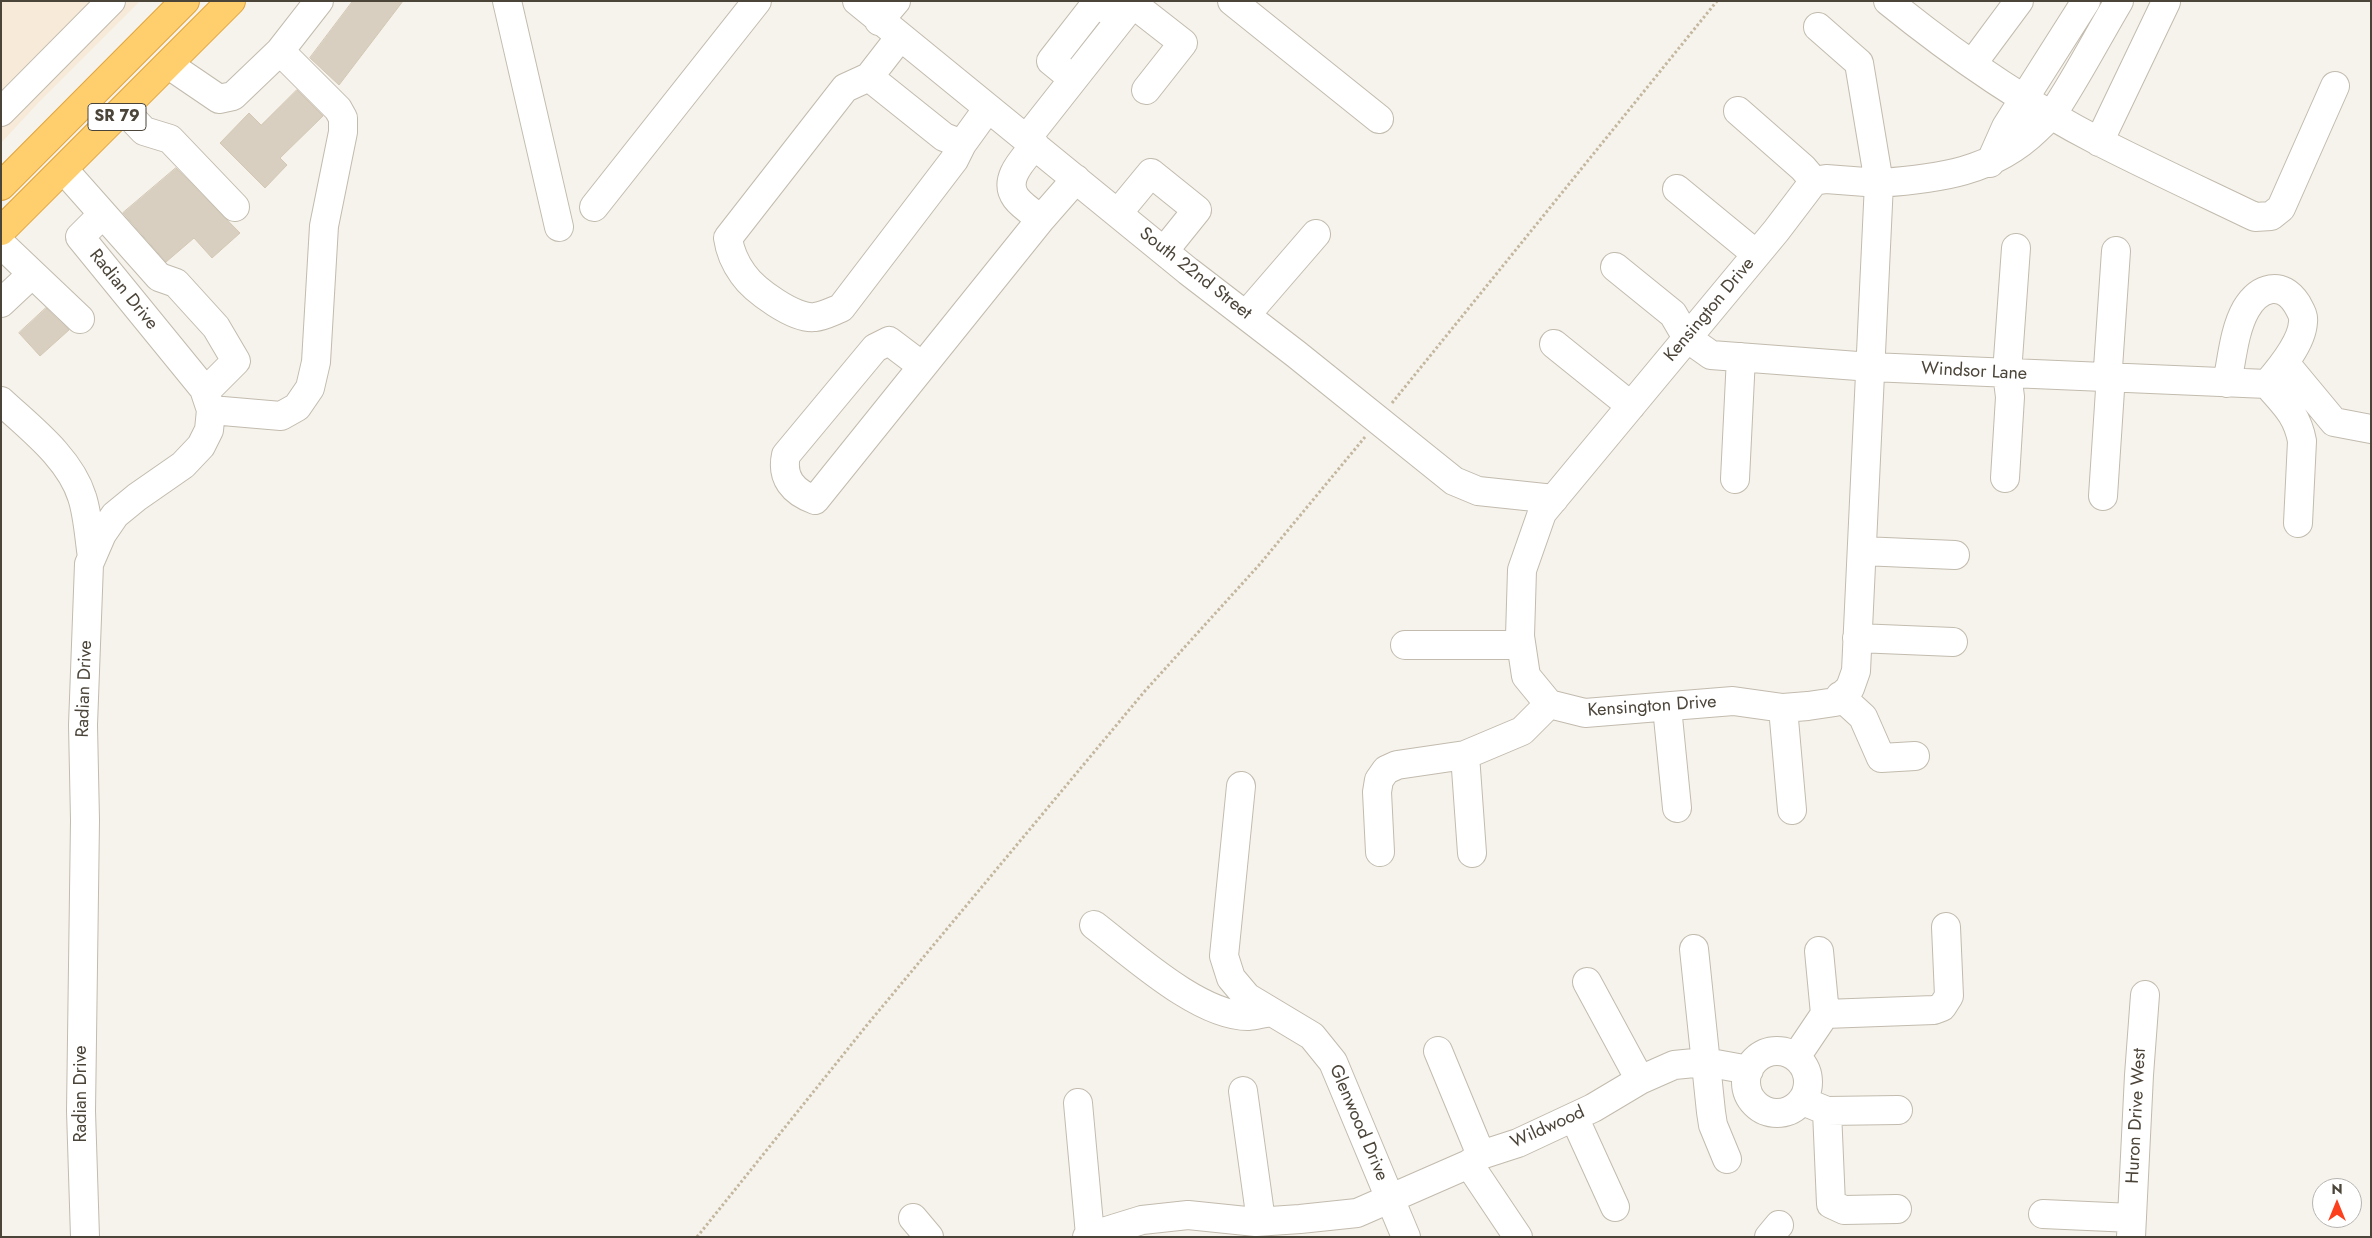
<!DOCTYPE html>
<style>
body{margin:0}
#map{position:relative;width:2372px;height:1238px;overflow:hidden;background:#f6f3ec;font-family:Jost,sans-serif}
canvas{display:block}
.frame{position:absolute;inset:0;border:2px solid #4b4439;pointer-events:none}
.north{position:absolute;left:2312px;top:1178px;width:50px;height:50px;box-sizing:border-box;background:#fff;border:1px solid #b7b4b0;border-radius:50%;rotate:0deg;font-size:14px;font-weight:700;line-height:20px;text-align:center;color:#4b4439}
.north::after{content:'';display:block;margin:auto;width:18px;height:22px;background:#fc3f1d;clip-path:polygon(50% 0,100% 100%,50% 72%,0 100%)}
</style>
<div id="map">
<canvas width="2372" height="1238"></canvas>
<div class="frame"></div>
<div class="north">N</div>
</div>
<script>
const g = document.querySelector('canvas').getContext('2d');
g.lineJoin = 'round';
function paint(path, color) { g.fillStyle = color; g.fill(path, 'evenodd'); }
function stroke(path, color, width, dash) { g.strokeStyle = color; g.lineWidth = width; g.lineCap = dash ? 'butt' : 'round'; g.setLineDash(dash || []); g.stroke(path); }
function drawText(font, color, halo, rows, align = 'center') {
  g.font = font + ' Jost,sans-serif'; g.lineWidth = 4.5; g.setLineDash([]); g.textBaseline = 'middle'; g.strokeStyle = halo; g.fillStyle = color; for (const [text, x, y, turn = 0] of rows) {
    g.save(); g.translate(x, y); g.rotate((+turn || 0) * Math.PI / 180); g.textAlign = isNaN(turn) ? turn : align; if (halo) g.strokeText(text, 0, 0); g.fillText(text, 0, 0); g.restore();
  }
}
paint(new Path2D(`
 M1,1H140L40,101L1,143Z`), '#f7ead8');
const building = new Path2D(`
 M353,1H403L339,85L310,58Z
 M297,90L323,116L280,158L287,165L265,188L220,143L249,113L261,125Z
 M176,168L240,233L212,258L194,238L166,262L123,213Z
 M46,308L69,330L40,356L19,333Z`);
paint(building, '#d8cfc1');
stroke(building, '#d3c7b4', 1);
const minor = new Path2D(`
 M507,1L559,227
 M857,1L1188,271L1296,354L1454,481L1478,491L1554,499
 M1232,1L1379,119
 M1888,1C1952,53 2028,105 2100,142C2151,168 2203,192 2255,217L2271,216L2281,208L2335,86
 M1133,4L1183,43L1146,90
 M879,21L896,1
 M1818,27L1859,63L1879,183L1826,179L1814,181L1776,231L1542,513L1522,570L1520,636L1526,676L1549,704L1585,713L1733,701L1783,708L1808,706L1835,702L1850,688L1856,671L1879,183C1938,179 1993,172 2037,129C2042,124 2048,119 2053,113C2077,77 2097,38 2119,1
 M900,37L869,77L845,88L728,238C730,252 735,263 743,274C754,290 795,320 815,317C824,316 833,311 841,308L954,160L962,144
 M1973,63L2019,1
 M169,65L219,99L233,96L280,51L319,1
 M869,77L944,137L962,144L988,108
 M1073,79L1051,61L1097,2L1120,20
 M124,110L144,131L170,139L235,207
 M1738,111L1803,168L1814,181
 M1,112L111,1
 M1027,138L1135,1
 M2099,142L2166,2
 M1035,145C1024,159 1002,179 1016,198C1022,206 1033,213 1041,219L1076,179
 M1990,163L2006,127L2086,1
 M64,170L103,214L80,237L204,389L211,410L209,430L201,446L183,465L137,497L115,515L102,534L89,564L83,725L85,820L81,1111L85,1237
 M1677,189L1756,254
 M594,207L757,1
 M1118,213L1151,173L1197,210L1164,251
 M103,214L159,277L176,283L216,327L236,361L205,392
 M1,244L80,319
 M1615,267L1673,314L1687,338L1711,355L1871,367L2267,384
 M1,303L32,274
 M1246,315L1316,234
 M1554,344L1631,406
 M2285,363L2334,422L2371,429
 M922,366L889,341L875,348L786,455C781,478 793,492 815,500L1041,219
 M2227,383C2232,359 2234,330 2246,309C2259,287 2282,280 2297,304C2300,310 2304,315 2303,322C2302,343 2280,369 2267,384
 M2267,384C2284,404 2297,414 2302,441L2298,523
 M1,401C30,428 70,458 82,497C88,515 89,538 92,557
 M211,410L281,416L297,407L310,388L316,362L324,226L343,132V118L338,109L280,51
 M2005,478L2010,397L2007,373L2016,248
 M1735,479L1741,357
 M2103,496L2110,390L2108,368L2116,251
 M1862,551L1955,555
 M1857,638L1953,642
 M1405,645H1521
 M1840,696L1863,717L1881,758L1915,756
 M1667,707L1677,808
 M1783,708L1792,810
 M1465,755L1472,853
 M1241,786L1224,956L1231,978L1247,997L1312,1036L1333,1062L1406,1237
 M1380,852L1377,792L1379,780L1386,770L1397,765L1465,755L1522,731L1549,704
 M1094,925C1132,954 1200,1017 1249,1016C1256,1015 1264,1013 1272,1012
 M1694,949L1711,1112L1713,1125L1727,1159
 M1587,982L1640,1080
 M1825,1014L1934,1010L1942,1007L1949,996L1946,927
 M1438,1051L1481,1155
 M1746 1082a31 31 0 1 1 62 0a31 31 0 1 1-62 0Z
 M1796,1057L1825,1014L1819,951
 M1243,1091L1261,1221
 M1078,1103L1090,1235
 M1810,1104L1827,1111L1898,1110
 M1827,1111L1831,1204L1844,1210L1897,1209
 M1574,1117L1615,1207
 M1469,1164L1518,1237
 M2043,1214L2132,1218
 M913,1218L929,1237
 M1087,1237L1142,1220L1188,1215L1256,1222L1300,1219L1357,1213L1469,1164L1481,1155L1518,1143L1593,1108L1640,1080L1674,1065L1705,1062L1749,1070
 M1769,1237L1779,1225
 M2131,1237L2139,1075L2145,995`);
const highway = new Path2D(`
 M1,186L185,1
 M1,231L231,1`);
stroke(minor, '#c2bbae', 30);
stroke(highway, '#e0a43c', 30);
stroke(new Path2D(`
 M1392,403L1717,1
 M697,1237L867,1025L1144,692L1260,564L1365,437`), '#c4b79f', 3, [2.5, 2.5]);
stroke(minor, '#fff', 28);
stroke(highway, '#ffcf6e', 28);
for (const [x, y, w] of [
 [117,117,58]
]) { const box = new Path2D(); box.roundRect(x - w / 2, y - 13.5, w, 27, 4); g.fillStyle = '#fff'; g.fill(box); stroke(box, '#4b4439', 1); }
drawText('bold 16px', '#4b4439', null, [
 ["SR 79",117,117]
]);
drawText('18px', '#4b4439', '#fff', [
 ["South 22nd Street",1195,274,38],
 ["Radian Drive",123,290,51],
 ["Kensington Drive",1710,310,-50],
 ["Windsor Lane",1974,372,3],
 ["Radian Drive",85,689,-88],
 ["Kensington Drive",1652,707,-4],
 ["Radian Drive",82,1094,-90],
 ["Huron Drive West",2137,1116,-87],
 ["Glenwood Drive",1358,1123,67],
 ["Wildwood",1548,1128,-24]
]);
</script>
